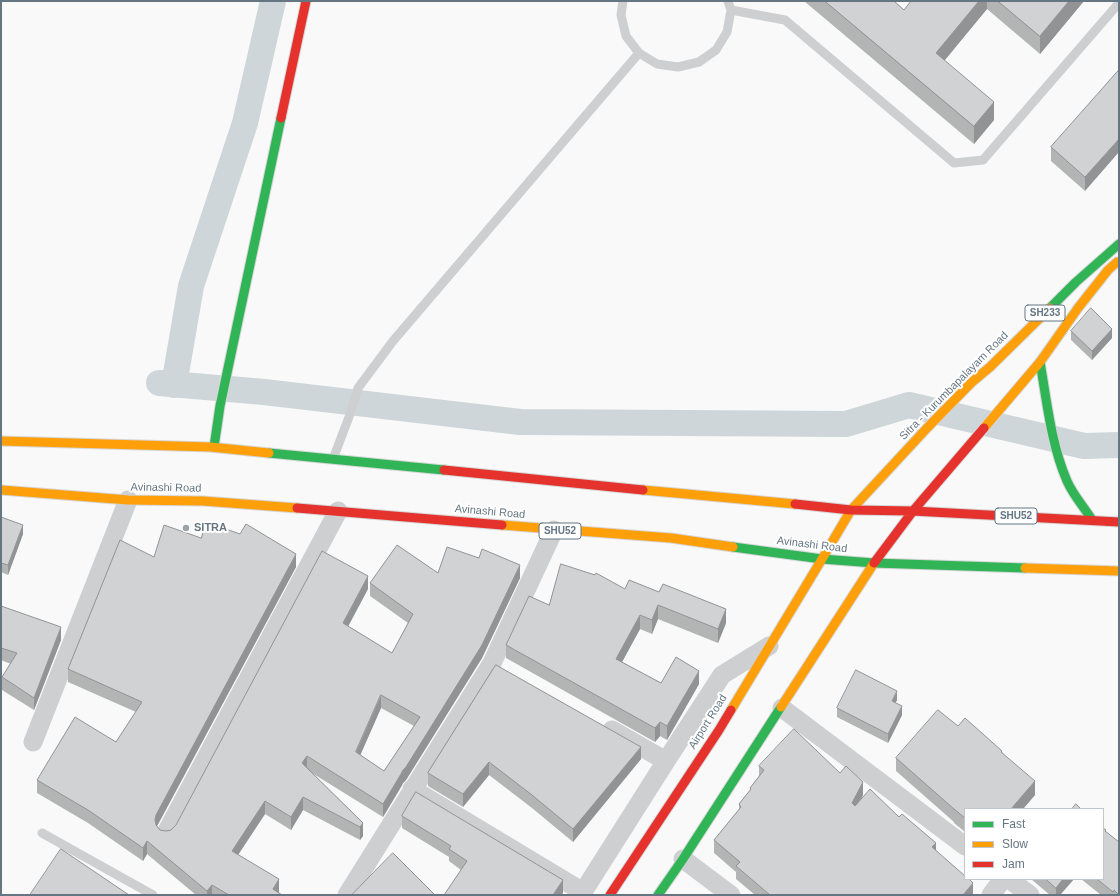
<!DOCTYPE html>
<style>
body{margin:0}
#map{position:relative;width:1120px;height:896px;overflow:hidden;background:#f9f9f9;font-family:Helvetica,sans-serif}
canvas{display:block}
.frame{position:absolute;inset:0;border:2px solid #657683;pointer-events:none}
.legend{position:absolute;left:964px;top:808px;width:140px;height:72px;box-sizing:border-box;background:#fff;border:1px solid #c1c8cd;margin:0;padding:5px 7px;list-style:none;font-size:12px;color:#657683}
.legend li{display:flex;align-items:center;gap:8px;height:20px}
.legend b{width:20px;border:1px solid #c1c8cd}
</style>
<div id="map">
<canvas width="1120" height="896"></canvas>
<div class="frame"></div>
<ul class="legend">
<li><b style="height:5px;background:#30b455"></b>Fast</li>
<li><b style="height:5px;background:#ff9f0a"></b>Slow</li>
<li><b style="height:5px;background:#e5322d"></b>Jam</li>
</ul>
</div>
<script>
const g = document.querySelector('canvas').getContext('2d');
g.lineJoin = 'round';
function stroke(path, color, width, dash) { g.strokeStyle = color; g.lineWidth = width; g.lineCap = dash ? 'butt' : 'round'; g.setLineDash(dash || []); g.stroke(path); }
function paint(path, color) { g.fillStyle = color; g.fill(path, 'evenodd'); }
function drawText(font, color, halo, rows, align = 'center') {
  g.font = font + ' Helvetica,sans-serif'; g.lineWidth = 4; g.setLineDash([]); g.textBaseline = 'middle'; g.strokeStyle = halo; g.fillStyle = color; for (const [text, x, y, turn = 0] of rows) {
    g.save(); g.translate(x, y); g.rotate((+turn || 0) * Math.PI / 180); g.textAlign = isNaN(turn) ? turn : align; if (halo) g.strokeText(text, 0, 0); g.fillText(text, 0, 0); g.restore();
  }
}
stroke(new Path2D(`
 M159,383L264,392L520,422L846,424L909,405L1084,446L1119,445
 M174,385L191,286L245,123L273,1`), '#ced6d9', 26);
const fast = new Path2D(`
 M1050,308L1076,282L1119,244
 M1040,362C1047,402 1051,444 1067,481C1073,495 1084,507 1092,520
 M214,447L220,406L281,118
 M269,453L444,470
 M733,547L822,559L874,563L1025,568
 M658,895L683,859L781,707`);
const slow = new Path2D(`
 M984,428L1040,362L1078,308L1108,270L1117,262
 M1,441L210,447L269,453
 M1,490L128,500L203,501L297,508
 M643,490L795,504
 M502,525L671,538L733,547
 M822,559L851,510L927,428L972,382L990,367L1050,308
 M1025,568L1119,571
 M781,707L874,563
 M731,710L822,559`);
const jam = new Path2D(`
 M281,118L306,1
 M444,470L643,490
 M795,504L851,510L913,511L1119,522
 M297,508L502,525
 M874,563L913,511L984,428
 M610,895L719,730L731,710`);
stroke(fast, '#d5d6d7', 11);
stroke(slow, '#d5d6d7', 11);
stroke(jam, '#d5d6d7', 11);
stroke(new Path2D(`
 M623,1L621,15L626,36L639,53L657,64L678,67L699,62L716,50L727,32L731,10L728,1
 M731,10L785,20L954,163L983,160L1119,3
 M333,459L349,417L358,388L393,341L639,53
 M42,833L153,895`), '#cecfd0', 9);
stroke(new Path2D(`
 M782,708L965,846
 M612,730L666,761
 M33,742L128,500
 M412,789L583,892
 M166,833L338,511
 M683,859L731,895
 M1009,879L1030,895
 M347,895L492,663L554,530
 M581,895L666,761L722,675L769,646
 M991,895L1003,879`), '#cecfd0', 19);
stroke(fast, '#30b455', 9);
stroke(slow, '#ff9f0a', 9);
stroke(jam, '#e5322d', 9);
paint(new Path2D(`
 M804,1H894L904,10L911,1H1084L1040,54L987,9L944,60L994,120L974,144Z
 M1119,70L1085,191L1051,161V147Z
 M1071,331L1112,338L1092,360L1071,340Z
 M1,517L23,534L8,575L1,572Z
 M201,538L296,567L157,826L160,830L166,831L171,830L176,825L368,589L348,626L392,653L408,623L370,596V583L438,573L520,578L482,658L406,780L403,783L401,787L383,817L312,773L363,823V836L360,840L303,810L291,830L265,814L238,855L279,892H278L282,895H196L147,854L143,861L88,823L37,793V780L116,742L136,712L68,682V669L154,557ZM381,708L414,726L384,771L360,755Z
 M625,589L659,592L726,623L718,643L658,619L652,634L640,629L622,662L661,683L699,684L667,740L660,736L655,742L506,658V645L549,605Z
 M1,606L61,640L34,710L2,690V677L11,664L1,660Z
 M496,665L641,759L573,842L532,808L489,775L463,807L428,786V773Z
 M897,700L895,703L902,715L888,743L837,717V708Z
 M958,726L1002,752L1035,795L1023,809H965V832L954,823V822L896,771V758Z
 M759,766L863,795L860,801L899,817L936,850L973,895H755L736,879V872L714,853V840L739,810V804L750,790V788L759,776Z
 M402,816L563,893L561,895H444L461,870L449,861V857L402,828Z
 M1106,832L1119,842V895H1101L1081,879H1103Z
 M1031,879H1074L1060,895H1050Z`), '#b3b5b5');
paint(new Path2D(`
 M979,1H987V9L936,71V53Z
 M1069,1H1084L1040,54V36Z
 M994,102V120L974,144V126Z
 M1119,139V152L1085,191V177Z
 M1112,329V338L1092,360V351Z
 M23,525V534L8,575V565Z
 M296,554V567L156,828L155,820L156,815Z
 M520,565V578L482,658L406,780L403,783L401,787L383,817V804L403,770Z
 M368,576V589L343,636V623Z
 M658,605V619L652,634V620Z
 M726,609V623L718,643V629Z
 M640,615V629L616,673V659Z
 M61,627V640L34,710V698Z
 M699,671V684L667,740V726Z
 M897,691V700L892,711V701Z
 M381,695V708L356,765V752Z
 M902,706V715L888,743V734Z
 M660,722V736L655,742V728Z
 M641,747V759L573,842V829Z
 M307,756V769L302,763Z
 M489,762V775L463,807V794Z
 M1035,781V795L1023,809H1011Z
 M863,782V795L852,816V803Z
 M303,797V810L291,830V817Z
 M265,801V814L232,864V851Z
 M363,823V836L360,840V827Z
 M147,841V854L143,861V848Z
 M936,843V856L932,847Z
 M279,879V892L276,895L273,889Z
 M1063,879H1074L1060,895H1056V888Z
 M563,880V893L561,895H553Z
 M973,883V895H963Z
 M212,885V895H207V891Z`), '#929394');
const building = new Path2D(`
 M825,1H894L904,10L911,1H979L936,53L994,102L974,126Z
 M998,1H1069L1040,36Z
 M1119,70V139L1085,177L1051,147Z
 M1091,308L1112,329L1092,351L1071,331Z
 M1,517L23,525L8,565L1,563Z
 M206,522L240,534L246,524L296,554L156,815L155,820L156,825L160,830L166,831L171,830L176,825L322,551L368,576L343,623L392,653L413,614L370,583L397,545L438,573L447,547L479,558L482,549L520,565L482,645L406,767L403,770L401,774L383,804L307,756L302,763L363,823L360,827L303,797L291,817L265,801L232,851L279,879L273,889L282,895H229L212,885L207,891L147,841L143,848L88,810L37,780L75,717L116,742L142,702L68,669L120,540L154,557L164,525L201,538ZM381,695L420,717L384,771L356,752Z
 M561,564L595,575L596,573L625,589L629,580L659,592L663,584L726,609L718,629L658,605L652,620L640,615L616,659L661,683L676,657L699,671L667,726L660,722L655,728L506,645L529,596L549,605Z
 M1,606L61,627L34,698L2,677L17,653L1,648Z
 M496,665L641,747L573,829L532,795L489,762L463,794L428,773Z
 M856,670L897,691L892,701L902,706L888,734L837,708Z
 M938,710L958,726L965,718L1002,751L1001,752L1035,781L1011,809H965V818L954,809L896,758Z
 M794,729L840,773L846,766L863,782L852,803L855,806L870,789L899,817L902,814L936,843L932,847L965,876V879H969L973,883L963,895H770L736,866L740,862L714,840L741,807L739,804L751,789L750,788L764,770L759,766Z
 M416,792L563,880L553,895H444L467,861L449,849L451,846L402,816Z
 M1076,804L1081,809H1072Z
 M1103,828L1106,830L1105,831L1119,842V895L1114,890L1113,892L1097,879H1103Z
 M61,849L129,895H30Z
 M393,853L435,895H354L353,894Z
 M1046,879H1063L1056,888Z`);
paint(building, '#d0d2d3');
stroke(building, '#929394', 1);
for (const [x, y, r, color] of [
 [186,528,4,"#99a4ac"]
]) { const dot = new Path2D(); dot.arc(x, y, r, 0, 2 * Math.PI); g.fillStyle = color; g.fill(dot); stroke(dot, '#fff', 1.5); }
for (const [x, y, w] of [
 [1045,313,40],
 [1016,516,42],
 [560,531,42]
]) { const box = new Path2D(); box.roundRect(x - w / 2, y - 8, w, 16, 3); g.fillStyle = '#fff'; g.fill(box); stroke(box, '#657683', 1); }
drawText('bold 10px', '#657683', null, [
 ["SH233",1045,313],
 ["SHU52",1016,516],
 ["SHU52",560,531]
]);
drawText('11px', '#657683', '#fff', [
 ["Sitra - Kurumbapalayam Road",954,386,-45],
 ["Avinashi Road",166,488,1],
 ["Avinashi Road",490,512,5],
 ["Avinashi Road",812,545,7],
 ["Airport Road",708,722,-58]
]);
drawText('bold 11px', '#657683', '#fff', [
 ["SITRA",194,528]
], 'left');
</script>
